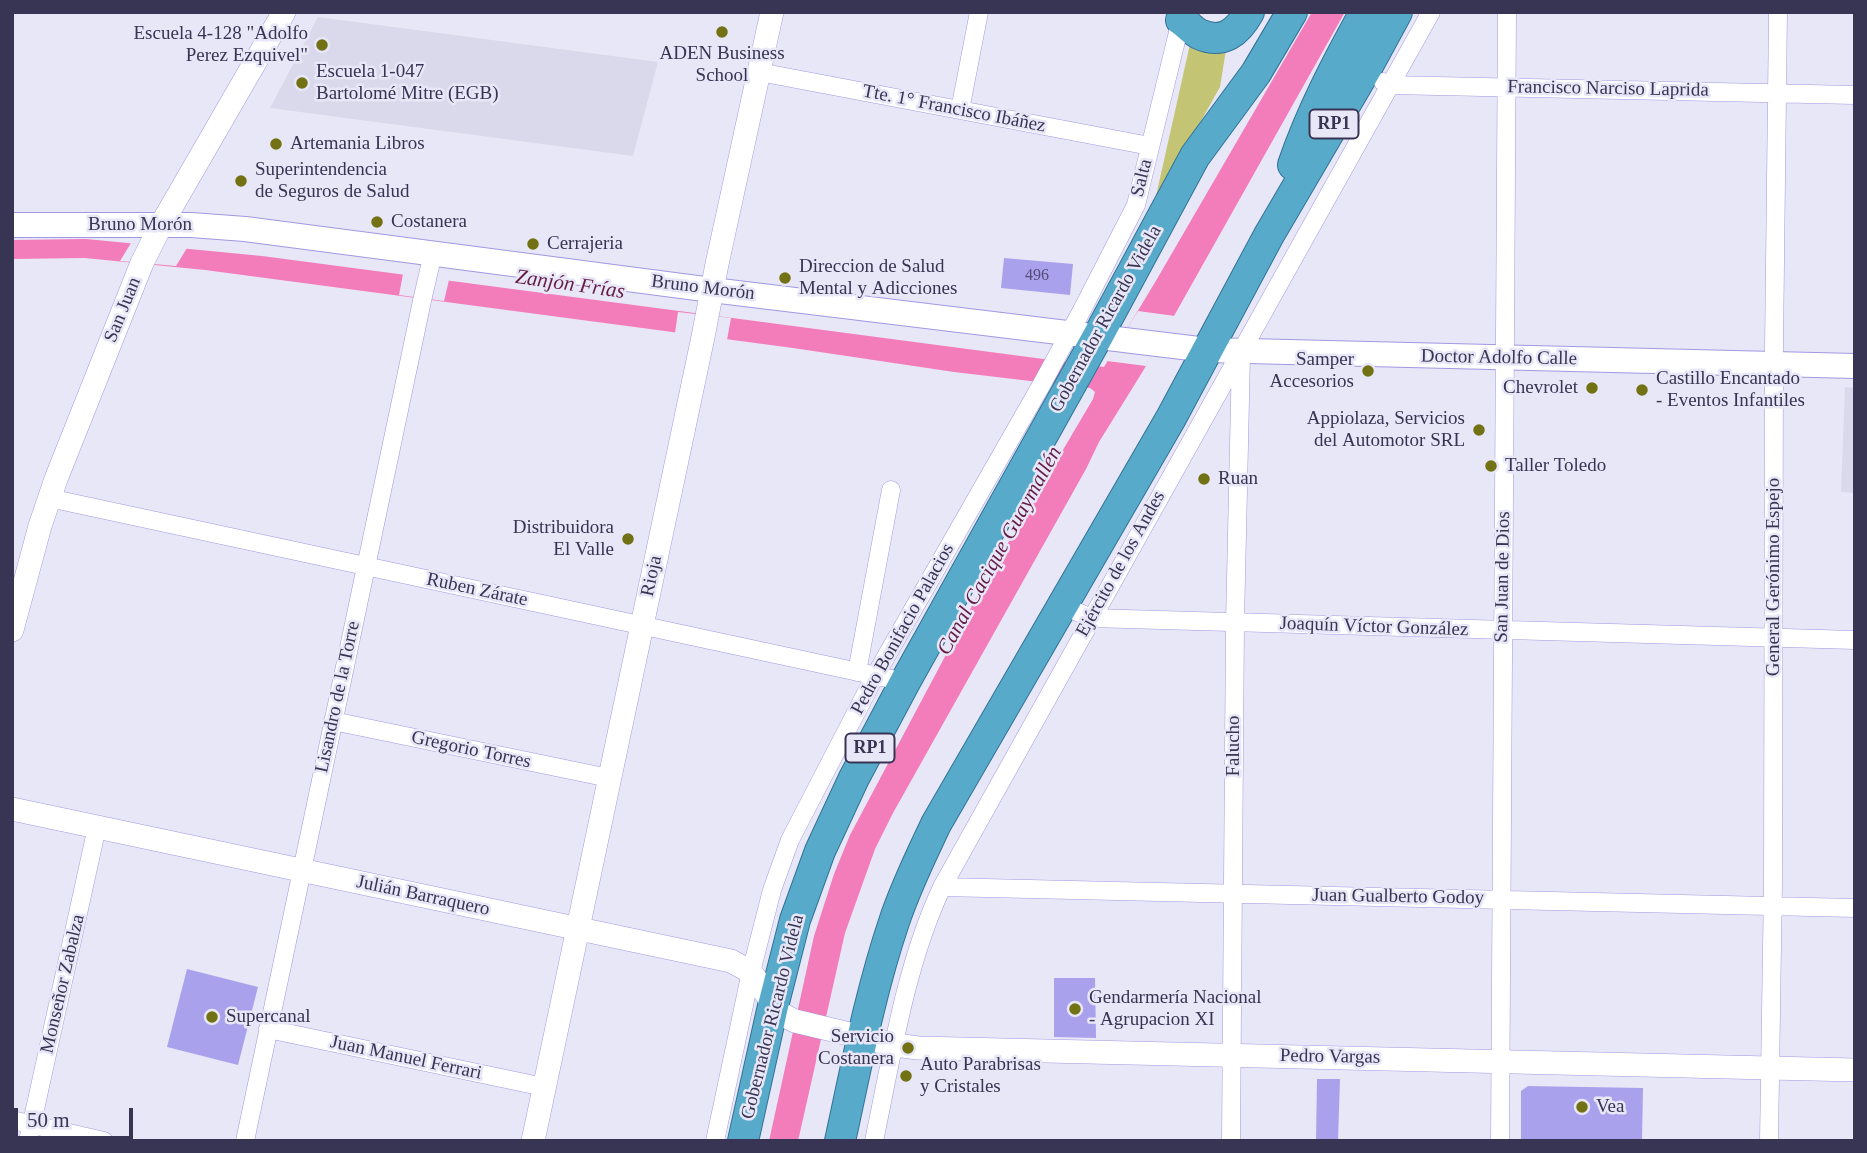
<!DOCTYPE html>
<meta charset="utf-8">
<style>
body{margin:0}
#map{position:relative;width:1867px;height:1153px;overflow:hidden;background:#e8e7f7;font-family:Georgia,serif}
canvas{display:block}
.frame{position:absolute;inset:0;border:14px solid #383453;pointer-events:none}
.scale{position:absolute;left:14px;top:1108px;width:119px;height:32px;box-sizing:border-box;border:4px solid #383453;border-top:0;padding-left:9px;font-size:21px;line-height:24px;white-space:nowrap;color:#383453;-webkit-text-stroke:5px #e8e7f7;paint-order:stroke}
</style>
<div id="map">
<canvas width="1867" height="1153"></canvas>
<div class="frame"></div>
<div class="scale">50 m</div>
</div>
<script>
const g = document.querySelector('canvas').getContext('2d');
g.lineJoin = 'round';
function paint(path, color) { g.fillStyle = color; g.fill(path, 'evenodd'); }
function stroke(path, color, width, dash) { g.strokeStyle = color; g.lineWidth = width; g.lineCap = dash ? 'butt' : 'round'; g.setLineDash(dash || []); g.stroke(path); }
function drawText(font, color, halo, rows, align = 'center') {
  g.font = font + ' Georgia,serif'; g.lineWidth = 5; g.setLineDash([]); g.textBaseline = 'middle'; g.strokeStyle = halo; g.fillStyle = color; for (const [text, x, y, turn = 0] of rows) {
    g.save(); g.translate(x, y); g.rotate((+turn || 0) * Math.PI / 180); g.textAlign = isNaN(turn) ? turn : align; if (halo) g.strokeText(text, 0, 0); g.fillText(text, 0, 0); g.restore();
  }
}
paint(new Path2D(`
 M318,17L658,62L633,156L270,108Z
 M1845,387L1855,388V493L1841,492Z`), '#dad9eb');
paint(new Path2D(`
 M1190,44L1226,50L1220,87L1154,205Z`), '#c4c574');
paint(new Path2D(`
 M1312,12H1345L1143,371L1099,442L1086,469L893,813L875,849L845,933L798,1141H769L814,936L834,874L850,835L982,587L1093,399L1095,392L1090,388L954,372L793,348L205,270L85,258L12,259V240L86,239L262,256L1104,367L1157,279Z`), '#f37cba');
paint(new Path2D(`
 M131,243L187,248L176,266L120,261Z
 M403,274L449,280L444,301L399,295Z
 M1138,311L1175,316L1146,366L1107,361Z
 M678,312L731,318L727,340L675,333Z`), '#e8e7f7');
paint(new Path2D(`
 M1004,258L1073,264L1070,295L1001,288Z
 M187,969L258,987L238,1065L167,1047Z
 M1054,978H1095L1096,1038L1054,1037Z
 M1317,1079H1340L1338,1141L1316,1140Z
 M1528,1086L1643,1088L1642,1141H1521V1091Z`), '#aaa1ec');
const minor = new Path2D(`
 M759,72L1150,146
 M1383,82L1390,85L1855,95
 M960,110L979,12
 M49,498L905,682
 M1064,606L1091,618L1855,640
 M857,672L891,490
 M333,721L609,778
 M942,887L1855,908
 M268,1029L544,1087
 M12,1120L104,1141
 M28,1141L97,827
 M245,1141L422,301L433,253
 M715,1141L751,972L772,890L790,840L875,676L1043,382L1082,310L1136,205L1183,12
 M874,1141C892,1056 905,966 942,887L1431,12
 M1231,1141L1235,623L1241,355
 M1500,1141L1507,12
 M1769,1141L1773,883L1774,347L1778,12`);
const tertiary = new Path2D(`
 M12,630L40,526L56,479L142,263L161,225L284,12
 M12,809L731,961L751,972L771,1001C774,1011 786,1017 795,1021L895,1045L918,1048L1855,1070
 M533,1141L703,337L717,264L772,12`);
const secondary = new Path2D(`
 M12,225H191L245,229L712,290L1207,350L1855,366`);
const trunk = new Path2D(`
 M1181,20C1187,24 1193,31 1199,34C1223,45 1238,32 1249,12
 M1293,165C1311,112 1338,61 1365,12
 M743,1141L773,1006L795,920L820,851L854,778L905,682L1098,336L1195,156L1256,73L1292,12
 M840,1141C856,1068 870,993 894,922C905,888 921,856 936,824L1171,418L1269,235L1365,71L1397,12`);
stroke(minor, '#a198e2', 19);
stroke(tertiary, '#a198e2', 24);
stroke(secondary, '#a198e2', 26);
stroke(trunk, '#327298', 32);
stroke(minor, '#fff', 18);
stroke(tertiary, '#fff', 23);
stroke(secondary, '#fff', 24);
stroke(trunk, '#58aaca', 30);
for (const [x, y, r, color] of [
 [722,32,7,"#727114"],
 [322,45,7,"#727114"],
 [302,83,7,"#727114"],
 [276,144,7,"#727114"],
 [241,181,7,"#727114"],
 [377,222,7,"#727114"],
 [533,244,7,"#727114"],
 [785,278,7,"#727114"],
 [1368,371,7,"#727114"],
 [1592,388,7,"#727114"],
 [1642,390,7,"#727114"],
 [1479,430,7,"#727114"],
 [1491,466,7,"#727114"],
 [1204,479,7,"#727114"],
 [628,539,7,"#727114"],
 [1075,1009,7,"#727114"],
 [212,1017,7,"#727114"],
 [908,1048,7,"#727114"],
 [906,1076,7,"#727114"],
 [1582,1107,7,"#727114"]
]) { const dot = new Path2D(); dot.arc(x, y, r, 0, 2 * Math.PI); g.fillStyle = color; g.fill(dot); stroke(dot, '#e8e7f7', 2.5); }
drawText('16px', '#544f79', null, [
 ["496",1037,276]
]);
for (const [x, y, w] of [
 [1334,124,49],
 [870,748,49]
]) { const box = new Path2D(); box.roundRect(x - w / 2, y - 14.5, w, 29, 5); g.fillStyle = '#e8e7f7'; g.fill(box); stroke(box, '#383453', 2); }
drawText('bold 18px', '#383453', null, [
 ["RP1",1334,124],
 ["RP1",870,748]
]);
drawText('19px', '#383453', '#e8e7f7', [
 ["Escuela 4-128 \"Adolfo",308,34,"right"],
 ["Perez Ezquivel\"",308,56,"right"],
 ["ADEN Business",722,54,"center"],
 ["School",722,76,"center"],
 ["Escuela 1-047",316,72],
 ["Bartolomé Mitre (EGB)",316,94],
 ["Artemania Libros",290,144],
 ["Superintendencia",255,170],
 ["de Seguros de Salud",255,192],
 ["Costanera",391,222],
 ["Cerrajeria",547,244],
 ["Direccion de Salud",799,267],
 ["Mental y Adicciones",799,289],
 ["Samper",1354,360,"right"],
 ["Accesorios",1354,382,"right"],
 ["Castillo Encantado",1656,379],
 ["- Eventos Infantiles",1656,401],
 ["Chevrolet",1578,388,"right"],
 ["Appiolaza, Servicios",1465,419,"right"],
 ["del Automotor SRL",1465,441,"right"],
 ["Taller Toledo",1505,466],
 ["Ruan",1218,479],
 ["Distribuidora",614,528,"right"],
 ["El Valle",614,550,"right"],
 ["Gendarmería Nacional",1089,998],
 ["- Agrupacion XI",1089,1020],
 ["Supercanal",226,1017],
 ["Servicio",894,1037,"right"],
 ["Costanera",894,1059,"right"],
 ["Auto Parabrisas",920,1065],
 ["y Cristales",920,1087],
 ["Vea",1596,1107]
], 'left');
drawText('19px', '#383453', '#e8e7f7', [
 ["Francisco Narciso Laprida",1608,89,1],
 ["Tte. 1° Francisco Ibáñez",954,109,11],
 ["Salta",1142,178,-76],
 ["Bruno Morón",140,225],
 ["Bruno Morón",703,288,7],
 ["San Juan",123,310,-68],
 ["Gobernador Ricardo Videla",1106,319,-61],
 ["Doctor Adolfo Calle",1499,358,1],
 ["Ejército de los Andes",1121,564,-61],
 ["Rioja",652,576,-78],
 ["San Juan de Dios",1503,577,-89],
 ["General Gerónimo Espejo",1774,577,-90],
 ["Ruben Zárate",477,590,12],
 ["Joaquín Víctor González",1374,627,2],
 ["Pedro Bonifacio Palacios",903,629,-61],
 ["Lisandro de la Torre",338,697,-78],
 ["Falucho",1234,746,-90],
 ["Gregorio Torres",471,750,12],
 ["Julián Barraquero",423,896,12],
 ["Juan Gualberto Godoy",1398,897,1],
 ["Monseñor Zabalza",63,984,-77],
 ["Gobernador Ricardo Videla",773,1017,-76],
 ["Pedro Vargas",1330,1057,1],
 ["Juan Manuel Ferrari",406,1058,12]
]);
drawText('italic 21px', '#651c46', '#e8e7f7', [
 ["Zanjón Frías",570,285,8],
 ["Canal Cacique Guaymallén",1000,551,-61]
]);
</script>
